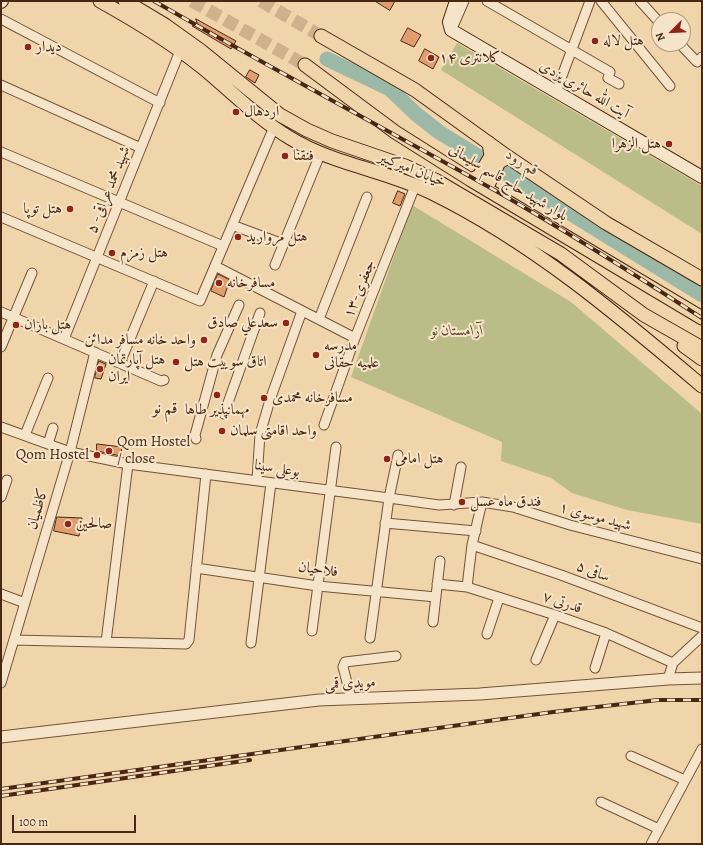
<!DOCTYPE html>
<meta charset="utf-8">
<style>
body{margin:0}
#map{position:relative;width:703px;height:845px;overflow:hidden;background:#f1d5aa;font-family:Alegreya,serif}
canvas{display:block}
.frame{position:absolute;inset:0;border:2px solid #482814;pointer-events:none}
.north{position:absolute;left:651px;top:12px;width:40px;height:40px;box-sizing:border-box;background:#f6e4c8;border:1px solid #b09980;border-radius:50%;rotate:246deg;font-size:11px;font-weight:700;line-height:16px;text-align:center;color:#482814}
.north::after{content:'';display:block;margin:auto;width:14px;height:18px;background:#8f2418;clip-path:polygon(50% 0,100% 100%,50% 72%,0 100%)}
.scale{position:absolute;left:12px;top:815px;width:124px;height:18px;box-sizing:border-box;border:2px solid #482814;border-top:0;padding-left:5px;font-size:12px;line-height:14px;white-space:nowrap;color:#482814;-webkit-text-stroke:3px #f6e4c8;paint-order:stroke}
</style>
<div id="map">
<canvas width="703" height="845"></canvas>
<div class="frame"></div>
<div class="north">N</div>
<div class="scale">100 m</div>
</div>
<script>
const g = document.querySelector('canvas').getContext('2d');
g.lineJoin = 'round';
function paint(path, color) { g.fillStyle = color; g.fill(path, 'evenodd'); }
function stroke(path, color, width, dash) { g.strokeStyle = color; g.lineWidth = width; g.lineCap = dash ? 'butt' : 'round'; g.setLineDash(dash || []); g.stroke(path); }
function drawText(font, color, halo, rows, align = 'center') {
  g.font = font + ' Alegreya,Amiri,serif'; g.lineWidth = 4; g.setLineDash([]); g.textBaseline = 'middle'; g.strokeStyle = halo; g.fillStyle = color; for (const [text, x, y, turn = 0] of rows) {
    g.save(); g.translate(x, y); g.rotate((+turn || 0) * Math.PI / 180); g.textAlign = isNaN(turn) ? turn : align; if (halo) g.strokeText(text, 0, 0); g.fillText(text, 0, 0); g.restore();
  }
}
paint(new Path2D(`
 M457,43L702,186V234L441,70Z
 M412,205L571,302L702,414V524L627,510L572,493L551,478L501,461L502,442L351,377Z`), '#babd88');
stroke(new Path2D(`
 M327,59L390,89L416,114L439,132L702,295`), '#9bb9a6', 15);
const building = new Path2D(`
 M375,1H395L390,10Z
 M196,19L236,41L231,49L192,26L197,24Z
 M408,28L421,35L414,47L401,41Z
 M425,49L439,57L433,69L419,61Z
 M250,70L259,75L255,83L246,77Z
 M398,191L405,194L400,206L393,203Z
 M218,274L230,280L224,297L211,291Z
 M99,361L106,364L101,379L95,378Z
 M97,444L122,447L121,456L97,451Z
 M57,517L82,518L79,536L54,531Z`);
paint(building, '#e19d6e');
stroke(building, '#482814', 1);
stroke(new Path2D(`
 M192,1L305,65
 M261,1L321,36`), '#cfb28c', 13, [13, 6]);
const minor = new Path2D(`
 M487,1L610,72L608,78L619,84
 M601,1L670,86
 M640,1L659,22
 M1,19L160,103
 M454,24L464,1
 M680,44L697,62L702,57
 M1,85L141,148
 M556,92L590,1
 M1,152L223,246
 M1,217L200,301L274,127
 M232,225L283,244
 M275,265L321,152
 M215,266L355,338
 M1,312L161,381L164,380
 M319,319L367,197
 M64,339L180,51
 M1,347L32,273
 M120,363L154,281
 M224,414L260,313
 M324,425L355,338L415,186
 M1,427L70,452L128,464L389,498L439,505L482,502L513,507L570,525L702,559
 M25,435L48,378
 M196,439L195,435L217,355L239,305
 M48,444L53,428
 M257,480L260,434L270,400L302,311
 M1,497L7,480
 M454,505L461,467
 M385,523L476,531
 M472,545L561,575L702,628
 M196,568L318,586L436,597
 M437,584L467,587L555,615L606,633L673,663
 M467,587L472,545L482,502
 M1,594L25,603
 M433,622L440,561
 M312,631L336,447
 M487,634L499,598
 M370,638L389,498L398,455
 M14,640L186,644L189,640L206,474
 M106,642L128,464
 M251,643L271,483
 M536,660L555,615
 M595,668L606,633
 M668,679L673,663L702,636
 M1,683L70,452L95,352
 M351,698L343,667L345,662L396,656
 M631,756L685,780
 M601,802L659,829
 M651,844L702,749`);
const tertiary = new Path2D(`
 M1,737L319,700L480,694L668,679L702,678`);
const secondary = new Path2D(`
 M456,1L449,22L451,30L702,177
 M1,2L2,1`);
const primary = new Path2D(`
 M100,1C136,21 171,42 203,68C232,92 258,119 290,138C332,164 388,171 432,193C532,242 617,314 702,386
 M125,1L165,25L200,50L280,115L307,130L332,141L405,166L437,181L561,254L644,315L702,348
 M321,36L415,90L508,157L606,223L702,279
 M305,65L395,132L471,180L702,318
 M471,180L479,176L491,156L489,143
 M486,189L499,162L508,157
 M684,346L702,359`);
stroke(minor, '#72533a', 11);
stroke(tertiary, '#72533a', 13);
stroke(secondary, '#482814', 14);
stroke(primary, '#482814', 15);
stroke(minor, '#f6e4c8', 9);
stroke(tertiary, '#f6e4c8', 11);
stroke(secondary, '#f6e4c8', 12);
stroke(primary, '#f1d5aa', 13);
const rail = new Path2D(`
 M154,1C267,66 382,127 496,191C566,231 634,274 702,318
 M1,789L553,712L658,700H702
 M1,796L250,760`);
stroke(rail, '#482814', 4);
stroke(rail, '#f6e4c8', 2.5, [8]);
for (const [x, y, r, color] of [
 [595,41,4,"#8f2418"],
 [28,47,4,"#8f2418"],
 [431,58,4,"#8f2418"],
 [236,112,4,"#8f2418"],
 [669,144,4,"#8f2418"],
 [285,156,4,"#8f2418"],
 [70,209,4,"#8f2418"],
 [238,237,4,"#8f2418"],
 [112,253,4,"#8f2418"],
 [219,283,4,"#8f2418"],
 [286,323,4,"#8f2418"],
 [16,325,4,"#8f2418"],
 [204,340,4,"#8f2418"],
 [316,355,4,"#8f2418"],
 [176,362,4,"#8f2418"],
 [100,369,4,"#8f2418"],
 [217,395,4,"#8f2418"],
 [264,398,4,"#8f2418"],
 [222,431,4,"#8f2418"],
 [109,451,4,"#8f2418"],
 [97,455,4,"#8f2418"],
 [387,459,4,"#8f2418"],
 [462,502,4,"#8f2418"],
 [68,524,4,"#8f2418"]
]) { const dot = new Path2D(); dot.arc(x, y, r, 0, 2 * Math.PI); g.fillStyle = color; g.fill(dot); stroke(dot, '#f6e4c8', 1.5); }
drawText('15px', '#482814', '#f6e4c8', [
 ["هتل لاله",603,41],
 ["ديدار",36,47],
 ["کلانتری ۱۴",439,58],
 ["اردهال",244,112],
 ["هتل الزهرا",661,144,"right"],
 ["فنقنا",293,156],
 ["هتل توپا",62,209,"right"],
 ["هتل مروارید",246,237],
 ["هتل زمزم",120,253],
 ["مسافرخانه",227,283],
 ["سعدعلي صادق",278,323,"right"],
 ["هتل باران",24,325],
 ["واحد خانه مسافر مدائن",196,340,"right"],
 ["مدرسه",324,346],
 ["علمیه حقانی",324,363],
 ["هتل آپارتمان",108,360],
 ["ایران",108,377],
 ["اتاق سوییت هتل",184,362],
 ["مسافرخانه محمدی",272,398],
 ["مهمانپذیر طاها",217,410,"center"],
 ["واحد اقامتی سلمان",230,431],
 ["Qom Hostel",117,442],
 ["/ close",117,459],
 ["Qom Hostel",89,455,"right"],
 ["هتل امامی",395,459],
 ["فندق ماه عسل",470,502],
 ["صالحین",76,524]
], 'left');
drawText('15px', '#482814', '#f6e4c8', [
 ["آیت الله‌ حائری‌ یزدی",584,90,30],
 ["خیابان امیرکبیر",412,170,22],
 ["بلوار شهید حاج قاسم سلیمانی",508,183,31],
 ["شهید محمد عراقی- ۵",109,190,-68],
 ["جعفری-۱۳",360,289,-68],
 ["بوعلی سینا",277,469,9],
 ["کاظمیان",38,509,-74],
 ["شهید موسوی ۱",595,517,15],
 ["فلاحیان",318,570,8],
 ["ساقی ۵",593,572,21],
 ["قدرتی ۷",562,603,19],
 ["مویدی قمی",350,684,-3]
]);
drawText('italic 15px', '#5f462b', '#f6e4c8', [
 ["آرامستان نو",457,331]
]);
drawText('italic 16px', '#5d4c38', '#f6e4c8', [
 ["قم رود",522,163,32]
]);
drawText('16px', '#482814', '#f6e4c8', [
 ["قم نو",165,409]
]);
</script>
